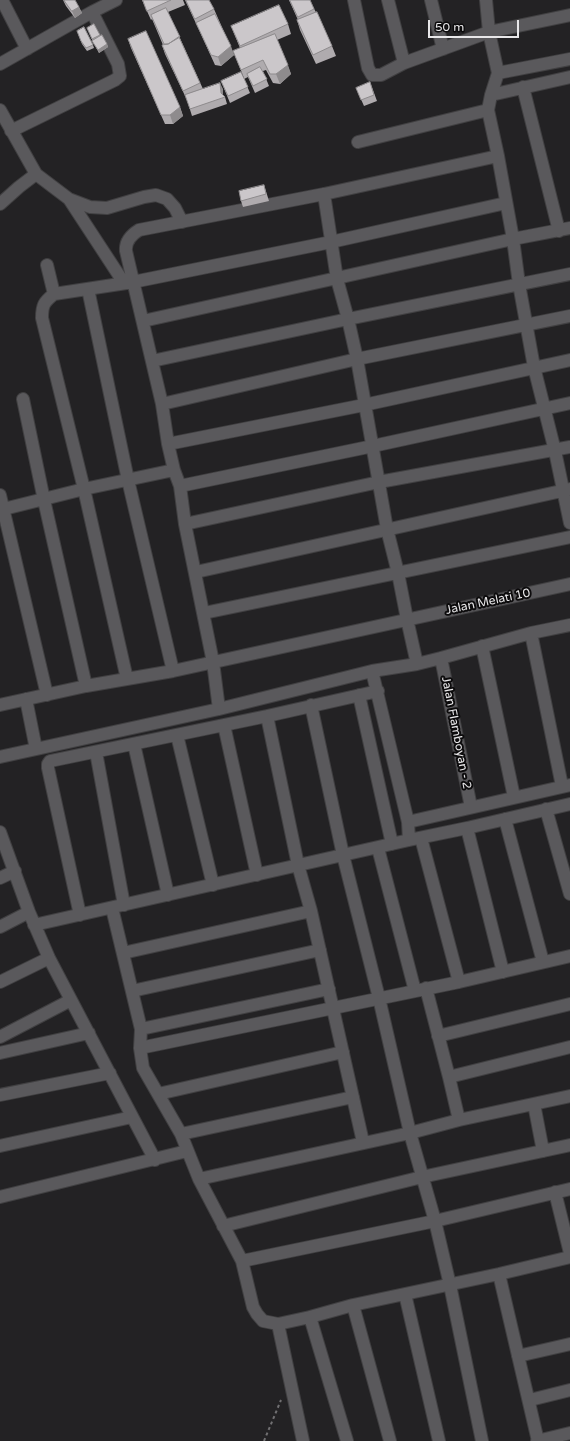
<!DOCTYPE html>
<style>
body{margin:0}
#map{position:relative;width:570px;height:1441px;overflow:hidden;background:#232224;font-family:"Varela Round",sans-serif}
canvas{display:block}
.scale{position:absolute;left:428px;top:20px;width:91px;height:18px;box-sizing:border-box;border:2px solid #e8e7e9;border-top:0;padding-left:5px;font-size:12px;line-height:14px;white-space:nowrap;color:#e8e7e9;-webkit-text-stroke:3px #0c0b0c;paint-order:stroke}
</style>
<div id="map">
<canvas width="570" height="1441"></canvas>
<div class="scale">50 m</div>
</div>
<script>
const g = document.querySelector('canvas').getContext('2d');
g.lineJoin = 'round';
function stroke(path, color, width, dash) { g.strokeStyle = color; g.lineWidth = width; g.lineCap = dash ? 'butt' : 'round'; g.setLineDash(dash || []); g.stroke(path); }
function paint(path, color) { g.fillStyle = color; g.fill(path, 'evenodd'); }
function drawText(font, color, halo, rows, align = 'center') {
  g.font = font + ' "Varela Round",sans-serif'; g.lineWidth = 4; g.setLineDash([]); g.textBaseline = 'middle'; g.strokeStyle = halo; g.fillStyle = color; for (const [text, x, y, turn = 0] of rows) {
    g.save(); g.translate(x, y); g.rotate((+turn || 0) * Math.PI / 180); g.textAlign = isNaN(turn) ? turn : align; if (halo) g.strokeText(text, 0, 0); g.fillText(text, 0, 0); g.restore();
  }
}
const minor = new Path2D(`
 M2,0L27,49
 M354,0L368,68L372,75H381L404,63L489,32L570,15
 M388,0L404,63
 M431,0L443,49
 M486,0L489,32L498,73L491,95L488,110L498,156L513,239L519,284L534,367L555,451L570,523
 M0,64L92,12L116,0
 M498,73L570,59
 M523,87L559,231
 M491,95L570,77
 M0,110L36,174L69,199L90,207L107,208L144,197L156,195L167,199L175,208L182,222
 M11,131L115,80L120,76L118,64L92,12
 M358,142L488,110
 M324,194L337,279L348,319L357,359L387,529L398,573L407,619L417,664
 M69,199L124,283
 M0,204L19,187L36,174
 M47,265L54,294
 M88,289L128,480L173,671
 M143,321L513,239L570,228
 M152,361L348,319L570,274
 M23,399L44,500L86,686
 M162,404L357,359L570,316
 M168,444L364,405L570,360
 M180,486L373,446L570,403
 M0,495L47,695
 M0,510L84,489L174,470
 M185,524L379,482L570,447
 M196,572L570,489
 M204,613L570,537
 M531,633L562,786
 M482,646L514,797
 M441,658L471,807
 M372,671L408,822L409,840
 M127,679L84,489L42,318C42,305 44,302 54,294L133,282L331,242L506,203
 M359,695L392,844
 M26,699L36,749
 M0,705L86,686L173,671L570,584
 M311,705L343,855L379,998L410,1133L435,1221L450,1285L482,1441
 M219,709L213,662L185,524L180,486L174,470L168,444L162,404L126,251C125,241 131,235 139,230L324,194L498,156
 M267,716L298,865L311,911L363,1142
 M224,725L257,875
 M177,735L213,885
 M134,744L168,895
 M96,752L124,905
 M0,757L219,709L372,671L417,664L441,658L531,633L570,625
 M546,809L570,894
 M505,819L543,962
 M408,822L570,785
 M467,828L503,972
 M0,832L29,912L49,958L155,1160
 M421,838L459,982
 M378,848L415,991
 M0,878L15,871
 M112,908L141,1029L140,1048
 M80,915L48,768V764L50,761L267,716L378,691
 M34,925L409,840L467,828L570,804
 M0,927L29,912
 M123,953L311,911
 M570,956L459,982L140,1048L143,1068L181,1134L199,1179L242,1261L253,1307L257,1314L263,1321L278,1324L310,1317L353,1305L499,1274L570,1257
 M0,982L49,958
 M426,988L449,1077L459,1120
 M132,991L320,950
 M141,1029L329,989
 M438,1036L570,1004
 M0,1037L71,1000
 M0,1053L89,1033
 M449,1077L570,1047
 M158,1094L343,1052
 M0,1095L110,1073
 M534,1104L543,1151
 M181,1134L353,1097
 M0,1146L132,1117
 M199,1179L410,1133L459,1120L570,1096
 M555,1192L570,1253
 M0,1197L187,1151
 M223,1226L422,1177L570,1145
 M242,1261L435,1221L570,1189
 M499,1274L538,1441
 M405,1294L439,1441
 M353,1305L390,1441
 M310,1317L347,1441
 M278,1324L303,1441
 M518,1356L570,1344
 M530,1400L570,1390
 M537,1441L570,1433`);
stroke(minor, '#414042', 14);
stroke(new Path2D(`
 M264,1441L281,1400`), '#717072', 2, [3, 3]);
stroke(minor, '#5a595c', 12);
paint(new Path2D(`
 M63,0L79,7L82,13L75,18L66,6Z
 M142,0H183L185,5L168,12L203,89H223V95L225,97L227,104L192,116L187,100L165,54L162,45H163L152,19L151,20Z
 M185,0L214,9L234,55L221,66L215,65L200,32Z
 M289,0H310L332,46L336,56L316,64L300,30L297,20H298Z
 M94,24L100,36L107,44L108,47L99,53L94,44L87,28Z
 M288,24L291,34L277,40L291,74L280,84L273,83L266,70L263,71L269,86L255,93L248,77L244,79L250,93L230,103L221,81L244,78L233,51L240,48L231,26Z
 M77,31L93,45L94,48L87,51L82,44Z
 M128,39L180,107L183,116L173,124H165L131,48Z
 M370,82L377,101L364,106L356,88Z
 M264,185L269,201L243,207L241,201Z`), '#afabae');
paint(new Path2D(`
 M79,7L82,13L75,18L72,11Z
 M107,44L108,47L99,53L98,50Z
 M231,46L234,55L221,66L218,57Z
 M288,65L291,74L280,84L276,74Z
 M220,83L223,89V99L221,93Z
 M180,107L183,116L173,124L170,115Z`), '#8e8b8d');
const building = new Path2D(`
 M64,0H75L79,7L72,11Z
 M143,0H171L147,11Z
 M186,0H209L214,9L195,19Z
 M290,0H310L314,9L298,17Z
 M279,5L288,24L240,46L231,26Z
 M166,8L180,37L168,44H164L151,15Z
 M317,12L332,46L313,55L297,20Z
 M215,14L231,46L218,57L211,55L196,23Z
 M94,24L100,35L92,39L87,28Z
 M84,27L93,45L86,48L81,41L77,31Z
 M146,31L180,107L170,115H161L128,39Z
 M275,34L288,65L276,74H270L263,60L241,70L233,51Z
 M102,35L107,44L98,50L92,41Z
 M179,37L200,83L183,91L162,45L168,44Z
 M260,67L267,79L253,86L247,74Z
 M241,72L248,87L228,96L221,81Z
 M370,82L374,95L361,100L356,88Z
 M220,83L221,93L225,97L190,109L185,95Z
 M264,185L266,194L241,201L239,191Z`);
paint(building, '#cbc7ca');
stroke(building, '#8e8b8d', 1);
drawText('12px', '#e8e7e9', '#0c0b0c', [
 ["Jalan Melati 10",488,602,-12],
 ["Jalan Flamboyan - 2",456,733,79]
]);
</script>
